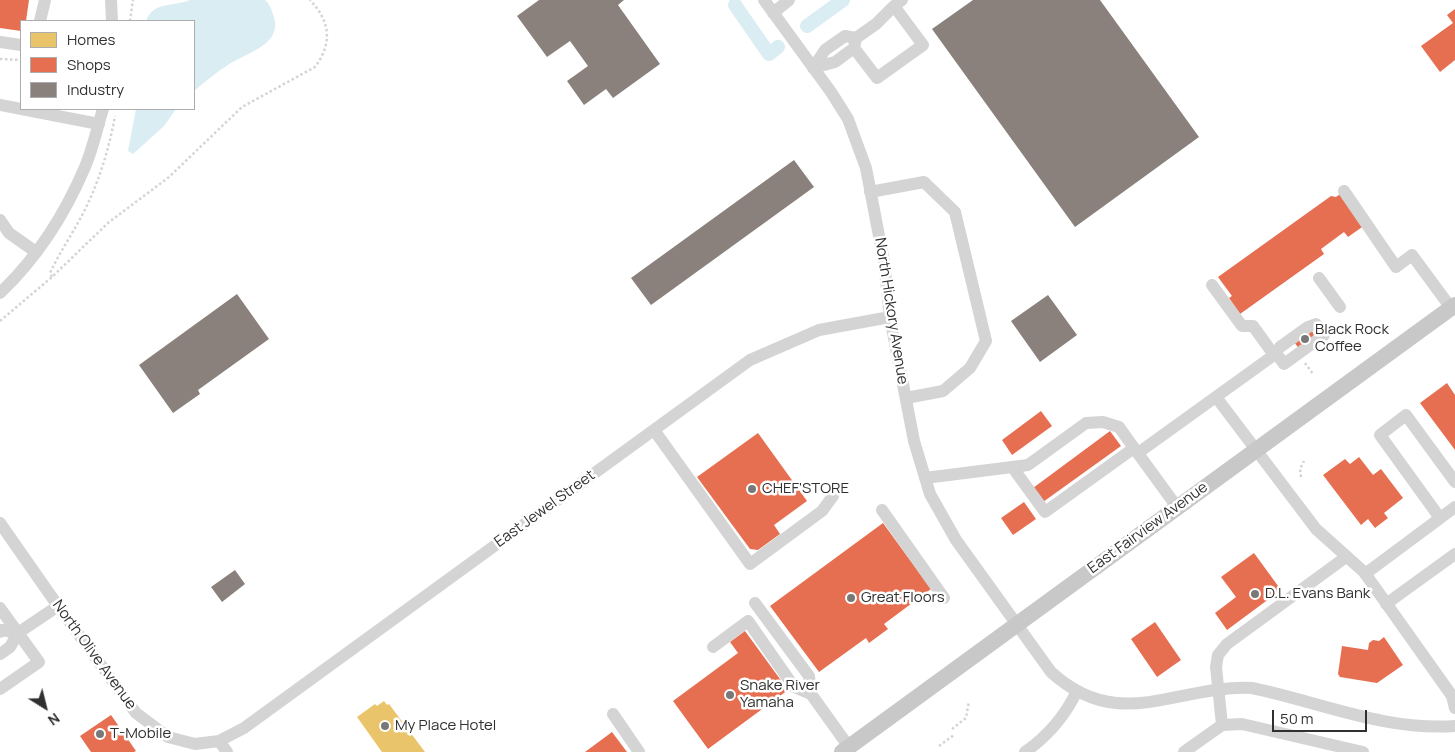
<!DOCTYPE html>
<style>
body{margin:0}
#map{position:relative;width:1455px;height:752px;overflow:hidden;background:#fff;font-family:Manrope,sans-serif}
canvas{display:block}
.legend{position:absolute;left:20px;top:20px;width:175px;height:90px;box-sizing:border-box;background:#fff;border:1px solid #acacac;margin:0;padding:6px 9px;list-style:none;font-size:15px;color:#303030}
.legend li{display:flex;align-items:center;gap:10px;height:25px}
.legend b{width:25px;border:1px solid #acacac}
.north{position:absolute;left:20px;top:682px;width:50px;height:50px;-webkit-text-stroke:4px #fff;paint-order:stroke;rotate:144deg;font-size:14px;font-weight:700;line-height:20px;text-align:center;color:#303030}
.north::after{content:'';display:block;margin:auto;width:18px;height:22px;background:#303030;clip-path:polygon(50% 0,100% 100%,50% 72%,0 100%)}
.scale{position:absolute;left:1272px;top:710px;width:95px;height:22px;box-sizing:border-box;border:2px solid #303030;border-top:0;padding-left:6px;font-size:15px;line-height:18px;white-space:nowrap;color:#303030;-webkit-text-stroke:4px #fff;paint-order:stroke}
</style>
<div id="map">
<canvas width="1455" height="752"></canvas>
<ul class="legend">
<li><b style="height:14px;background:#e9c46a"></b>Homes</li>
<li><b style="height:14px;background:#e76f51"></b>Shops</li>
<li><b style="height:14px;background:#8a817c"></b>Industry</li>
</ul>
<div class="north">N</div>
<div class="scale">50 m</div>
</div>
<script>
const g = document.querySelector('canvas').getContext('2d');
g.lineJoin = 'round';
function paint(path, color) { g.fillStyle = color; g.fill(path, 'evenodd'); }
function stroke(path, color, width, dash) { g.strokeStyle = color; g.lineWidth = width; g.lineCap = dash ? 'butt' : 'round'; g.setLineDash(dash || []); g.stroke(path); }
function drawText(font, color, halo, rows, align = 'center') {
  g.font = font + ' Manrope,sans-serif'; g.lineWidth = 5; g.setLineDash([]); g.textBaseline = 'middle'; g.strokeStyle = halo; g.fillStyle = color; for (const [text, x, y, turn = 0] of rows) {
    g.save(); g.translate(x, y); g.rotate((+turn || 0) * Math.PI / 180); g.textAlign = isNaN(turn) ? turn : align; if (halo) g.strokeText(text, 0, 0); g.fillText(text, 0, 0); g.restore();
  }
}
paint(new Path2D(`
 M190,0H265C270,4 272,11 274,17C282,44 249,52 231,63C218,71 206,81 194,91V21H146C153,1 173,7 190,0Z
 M136,109H176L164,126L133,154L128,151Z`), '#d9edf3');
paint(new Path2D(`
 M384,701L387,705L389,704L425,752H382L357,717L375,704L377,706Z`), '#e9c46a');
paint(new Path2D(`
 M0,0H29L26,21H21V31L0,28Z
 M1455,9V60L1440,72L1421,46L1453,23L1447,15Z
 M1340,194L1365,225L1348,237L1344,232L1321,249L1324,254L1240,314L1229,298L1232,296L1218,277L1331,196L1336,197Z
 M1311,330L1316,337L1300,350L1294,342Z
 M1447,383L1455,395V450L1420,403Z
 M1041,411L1052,426L1012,455L1002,440Z
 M1110,431L1121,446L1043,502L1033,488Z
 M758,433L807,501L774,525L780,534L758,550L750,549L697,477Z
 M1359,457L1373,475L1381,469L1403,498L1384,513L1388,518L1375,528L1368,519L1361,525L1323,475L1345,459L1350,464Z
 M1024,502L1036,519L1013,535L1001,518Z
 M883,523L931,589L884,624L888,629L869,643L866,638L819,672L770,606Z
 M1254,553L1281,590L1227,630L1215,613L1236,597L1221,577Z
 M1155,622L1181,660L1157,677L1131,639Z
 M745,631L788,690L708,749L673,701L738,653L730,642Z
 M1384,637L1403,665L1377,683L1340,677L1338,674L1342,646L1368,650L1369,643L1373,640L1379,641Z
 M111,715L136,751L134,752H91L80,736Z
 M612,732L627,752H585Z`), '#e76f51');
paint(new Path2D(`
 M539,0H624L618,5L660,64L613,98L606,89L584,105L567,81L588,66L570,41L547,57L517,16Z
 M973,0H1100L1199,137L1075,227L932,29Z
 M794,160L814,187L651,305L631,278Z
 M237,294L269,339L198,390L200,394L173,413L139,365Z
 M1048,295L1077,335L1040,362L1011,321Z
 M235,570L245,584L222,602L211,587Z`), '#8a817c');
stroke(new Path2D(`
 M735,5L769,54L778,47
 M807,26L843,0`), '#d9edf3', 14);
stroke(new Path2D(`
 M130,21L133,0
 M0,59L21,60
 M52,277L50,273C61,249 78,226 89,201C101,175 110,144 115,116
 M0,321L52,277L109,222L169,177L242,107L315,67C333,43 330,21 310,0
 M1305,363L1313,374
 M1301,477L1300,469L1304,461
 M952,729L966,718L969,701
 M939,746L954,735`), '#d4d4d4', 2.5, [2.5, 2.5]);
stroke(new Path2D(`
 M111,0L112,21
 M764,0L831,92L848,119L866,168L884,262L890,317L914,441L930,494L956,540L1051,672C1119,734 1175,685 1252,688C1320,702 1384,731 1455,726
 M773,13L789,0
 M40,21L45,0
 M845,36L856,38L854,48L835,62L813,68L825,50Z
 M856,38L876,24L894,6
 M0,42L21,45
 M854,48L877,78L923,45L894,6L902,0
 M0,105L99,124
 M1344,191L1396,267L1412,255L1451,308
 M870,192L924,182L955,212L986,341L970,368L943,391L906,398
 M0,220L9,233L36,252
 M1319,278L1340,307
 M0,293C37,258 65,214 85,167C93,148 97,128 103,109
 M1276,353L1284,364L1324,335L1316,324L1308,327L1280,347
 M1216,397L1316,529L1364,572L1452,696L1455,708
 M654,430L750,564L822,511L833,496
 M1138,453L1274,355L1253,326H1242L1212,285
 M1013,468L1045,512L1134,448L1177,507
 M925,478L1028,465L1086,423L1103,422L1119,427L1134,448
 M882,510L944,598
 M1440,518L1380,435L1406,415L1455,482
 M0,523L58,606L136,713L168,737L195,744L219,741L244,728L750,360L819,330L890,317
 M1365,574L1455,507
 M755,603L809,676L811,694
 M1386,604L1455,554
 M0,608L39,662L0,689
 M0,632L2,630L18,633
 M713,647L748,621L794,687L811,694L849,747
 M0,654L10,647L18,633L58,606
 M613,714L639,752
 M1222,725L1242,724L1363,752
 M219,741L227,752
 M1025,752C1048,736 1065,716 1077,691
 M1184,752L1222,725L1216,667L1218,655L1227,644L1346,557`), '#d4d4d4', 12);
stroke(new Path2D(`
 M842,752L1455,305`), '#c8c8c8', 16);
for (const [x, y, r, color] of [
 [1305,339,5,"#787878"],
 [752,489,5,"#787878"],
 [1255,594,5,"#787878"],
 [851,598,5,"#787878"],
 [730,695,5,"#787878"],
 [385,726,5,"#787878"],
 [100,734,5,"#787878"]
]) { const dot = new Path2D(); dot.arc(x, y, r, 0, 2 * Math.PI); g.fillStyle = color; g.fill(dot); stroke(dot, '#fff', 2); }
drawText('15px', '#303030', '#fff', [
 ["North Hickory Avenue",891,311,81],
 ["East Jewel Street",545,509,-36],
 ["East Fairview Avenue",1148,528,-36],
 ["North Olive Avenue",94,655,54]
]);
drawText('15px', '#303030', '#fff', [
 ["Black Rock",1315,330],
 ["Coffee",1315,347],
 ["CHEF'STORE",762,489],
 ["D.L. Evans Bank",1265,594],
 ["Great Floors",861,598],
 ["Snake River",740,686],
 ["Yamaha",740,703],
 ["My Place Hotel",395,726],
 ["T-Mobile",110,734]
], 'left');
</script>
